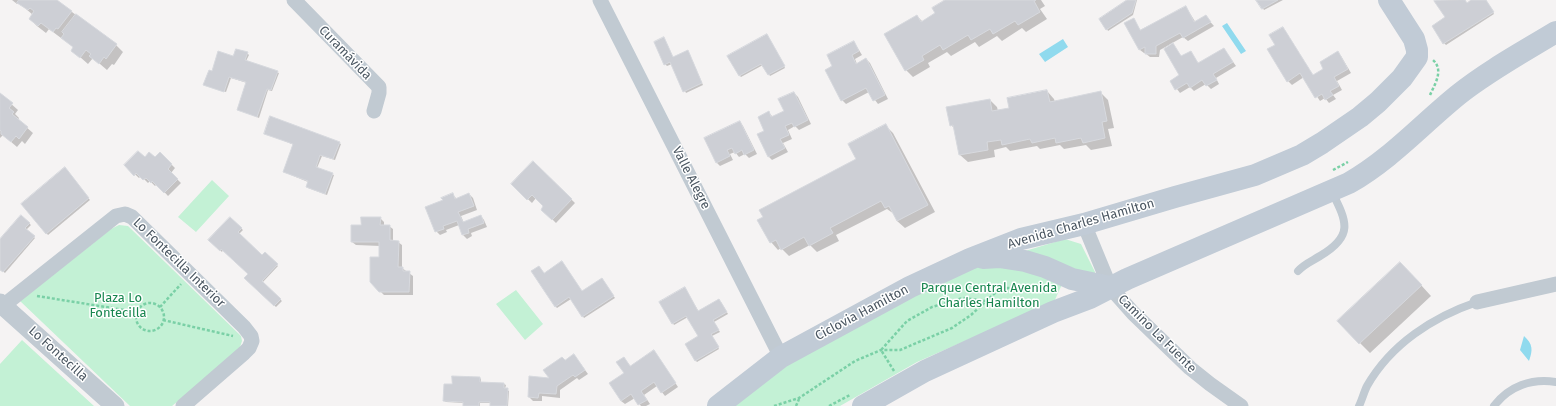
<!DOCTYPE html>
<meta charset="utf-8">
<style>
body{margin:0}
canvas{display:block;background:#f5f3f3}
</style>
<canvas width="1556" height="406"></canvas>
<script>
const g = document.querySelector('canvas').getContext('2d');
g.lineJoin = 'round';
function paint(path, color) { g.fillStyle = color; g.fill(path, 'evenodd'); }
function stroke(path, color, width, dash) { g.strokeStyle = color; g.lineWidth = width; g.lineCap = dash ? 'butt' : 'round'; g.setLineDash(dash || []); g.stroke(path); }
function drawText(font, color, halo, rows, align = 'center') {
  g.font = font + ' "Fira Sans",sans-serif'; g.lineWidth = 3; g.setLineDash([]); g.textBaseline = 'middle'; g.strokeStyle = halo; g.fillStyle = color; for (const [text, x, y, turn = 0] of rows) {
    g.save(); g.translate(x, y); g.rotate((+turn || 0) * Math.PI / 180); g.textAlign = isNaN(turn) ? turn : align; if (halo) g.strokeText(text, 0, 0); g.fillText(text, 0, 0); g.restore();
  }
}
paint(new Path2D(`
 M212,180L229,196L196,232L178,217Z
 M119,225L128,226L241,336L242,341L239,350L172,406H130L20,301L111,229Z
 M1065,239L1081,244L1095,272L1094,276L1068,271L1054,302L917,362L840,406H724L783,366L915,295L982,264Z
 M516,290L543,324L525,340L496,304Z
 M22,340L94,406H0V364Z`), '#c3f1d5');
paint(new Path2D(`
 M1227,23L1246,51L1241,54L1222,26Z
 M1063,39L1068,47L1045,62L1039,54Z
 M1524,336C1533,344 1533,350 1529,361L1520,350Z`), '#90daee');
paint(new Path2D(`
 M12,0H56L116,45L123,52L114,65L112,64L107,70L93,58L88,64L72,50L74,48L62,37L61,38L49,29L46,33L37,26L30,19L33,15L19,3L17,4Z
 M947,0H1041L1045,6L1040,9L1047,19L1026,32L1022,28L1002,41L997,36L979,47L975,42L951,56L947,52L928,63L930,67L913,77L906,70L917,16L923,22L937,13Z
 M1128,0H1137L1133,15L1108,31L1107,29Z
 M1257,0H1283L1264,10Z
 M1437,0H1465L1467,4L1473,0H1486L1494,14L1446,45L1444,43L1446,18L1436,1Z
 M1186,7L1196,23L1206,17L1214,26L1188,41L1183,37L1160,50L1159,57H1150L1145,53H1144L1140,50L1126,23L1133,19L1141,31Z
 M1283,28L1286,32L1313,76L1325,69L1338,53L1341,56L1351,73L1337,81L1342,90L1333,95L1336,99L1329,103L1325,98L1320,101L1304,77L1292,85L1288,81L1276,45Z
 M768,37L785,68L770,76L763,65L741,77L740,76Z
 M854,42L862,55L855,59L857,64L866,59L870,63L888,99L878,104L869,92L846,104L842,100L826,70L834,66Z
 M1173,45L1182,57L1190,52L1199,64L1224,49L1236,66L1216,78L1219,84L1211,89L1206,84L1194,91L1190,87L1180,93L1171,81L1180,75Z
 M247,53L249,55L246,61L279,73L272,91L268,90L259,118L238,109L247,83L231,78L226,92L206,86L212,72L234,58Z
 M689,53L703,85L686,93L672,64L667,66L665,64L673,58Z
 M1047,91L1054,99L1055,102L1100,92L1108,100L1114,128L1108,129L1112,146L1091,150L1086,145L1064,149L1060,145L1040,149L1037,146L1010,151L1006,147L994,150L995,157L968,162L960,155L955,129L951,125L990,100L997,107L998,111L1010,109Z
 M794,93L798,97L811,124L799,130L795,126L788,130L792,139L783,143L788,152L772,160L768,156L766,131L769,113L773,117L785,111Z
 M0,94L18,110L15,114L19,118L18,120L33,133L25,144L22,141L17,147L3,135L0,138Z
 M740,122L743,126L757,154L749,158L745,154L739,157L735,152L730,154L733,160L720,166L716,162Z
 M886,126L893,133L935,212L905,228L897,221L894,214L887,209L836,235L839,241L817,252L810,245L789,256L781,248L778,250L771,242L857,159Z
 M265,133L339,143L341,144L335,160L322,156L317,168L334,175L327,195L308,188L307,186L308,182L286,173L284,172L294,145Z
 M160,153L175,168L171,173L181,183L168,196L157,184L155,186L150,181L148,183L141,176L139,178L125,165L145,158L155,159Z
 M533,162L575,203L556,223L543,210L545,206L536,198L532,203L512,184Z
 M64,169L90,200L48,235L22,204Z
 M452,194L457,199L469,194L473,198L477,210L461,216L464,223L481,216L484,220L487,227L471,233L472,236L467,239L463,235L459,225L446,230L447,232L440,235L436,231L444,201Z
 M21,216L31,225L26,230L35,238L5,273L0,269V241Z
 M230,218L243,230L239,234L262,256L265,254L278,266L262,283L282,301L276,307L245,278L249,274L223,250L222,252L209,240Z
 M380,218L384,222V226H389L393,229V241L398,242L402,245V268L413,276V295H384L371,282L380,258V246L356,245L352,242L362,226Z
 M1410,273L1431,296L1370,353L1360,343Z
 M544,274L582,292L603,281L615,298L584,318L571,299L557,308L555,306Z
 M686,290L699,312L721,302L728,314L714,322L720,332L712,336L719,349L697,362L695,360L700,336L688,317L674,325L660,302Z
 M574,355L588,374L579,380L577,378L560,390V398L542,396V401H533L529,397L551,380L565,361Z
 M657,355L678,387L665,396L657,386L644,395L650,404L646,406H641L635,398L625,404L621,401L625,374L624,358L631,367Z
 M480,378L481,379V383L504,384L506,385L505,389L509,391L508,406H491V403H480V406H464V403L446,402L444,401L453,385Z`), '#0003');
const building = new Path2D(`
 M19,0H57L72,11L58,29L56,28L53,32L41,23L38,26L29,19L34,11L30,8L28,10L17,3Z
 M945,0H1036L1034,1L1040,12L1018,25L1015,21L993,34L990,29L971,40L968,35L943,50L940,45L922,56L924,60L905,71L884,34L917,15L921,22L935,13L932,8Z
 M1127,0H1136L1132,13L1106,30L1099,19Z
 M1256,0H1278L1262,9Z
 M1465,0L1467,3L1471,0H1486L1494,12L1443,44L1432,26L1445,17L1434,1Z
 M1186,6L1194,22L1206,15L1211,22L1183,38L1180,33L1156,46V54H1145V47L1139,50L1124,23L1134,18L1140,30Z
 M76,14L117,44L106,59L104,57L99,64L89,56L91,54L86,50L80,58L71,51L73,47L61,38L64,34L62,32Z
 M1283,27L1313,75L1323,69L1320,62L1338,51L1348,69L1334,77L1339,86L1330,91L1333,95L1325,100L1322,94L1315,98L1300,73L1287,82L1267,49L1275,45L1269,35Z
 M767,34L785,66L768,75L761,64L739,76L727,56Z
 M664,37L673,57L688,50L702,83L683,92L670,62L664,65L654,42Z
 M854,41L859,51L852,55L856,64L866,58L885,95L873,101L866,88L841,101L825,70L832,66L827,55Z
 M1173,43L1181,56L1191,51L1198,63L1224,48L1233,62L1213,74L1217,80L1206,86L1202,80L1190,88L1187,83L1175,90L1170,81L1179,75L1164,49Z
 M236,49L248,52L245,60L278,71L271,90L267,89L257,117L237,110L246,82L229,77L224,92L203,85L209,70L212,71L218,51L233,56Z
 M1047,90L1050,102L1101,91L1107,121L1102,122L1105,138L1083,143L1081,138L1056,143L1055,138L1032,143L1030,139L1002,145L1001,140L987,142L988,150L959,155L953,125L950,126L946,107L990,99L992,111L1009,108L1007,98Z
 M794,92L808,120L794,127L792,123L785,126L789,135L780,139L785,148L768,157L757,134L764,131L758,117L769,111L771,117L784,111L778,99Z
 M0,93L13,103L9,108L14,112L12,114L28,127L19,139L16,136L11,142L1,134V131L0,130Z
 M270,116L340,142L333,159L320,155L316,167L333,173L325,194L306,187L308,181L283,172L293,144L264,134Z
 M740,121L754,150L744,155L742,150L735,154L732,148L727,150L730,156L716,163L704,138Z
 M886,124L928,205L897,221L889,206L885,208L881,201L830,228L833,233L809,246L804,237L781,250L776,240L770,243L757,220L763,217L759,210L856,159L848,144Z
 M138,151L145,157L149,152L155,157L160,152L172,164L168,169L178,179L164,193L152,181L151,183L146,178L143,180L136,173L134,176L124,165Z
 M533,161L572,199L552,220L541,210L543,206L532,195L527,200L511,184Z
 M65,167L89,198L46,234L21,204Z
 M453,193L455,199L469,193L474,206L458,212L463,222L481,215L484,223L468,229L469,233L462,235L457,221L443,226L444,229L435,232L425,207L443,200L441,198Z
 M21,215L30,223L25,228L35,236L3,272L0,270V239Z
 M230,217L242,228L238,232L262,255L265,252L278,264L262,281L281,299L274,306L244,278L248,274L221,249L220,251L208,240Z
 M361,217H381L380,225H390V240L399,241L398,267H403V271H410L409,292H379L370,282V257H379V242H351V225H361Z
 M562,261L582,291L602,278L614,296L582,317L569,297L555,307L531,271L539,266L544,273Z
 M1400,262L1422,285L1359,344L1337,321Z
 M685,287L698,311L719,299L727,312L713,320L719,330L711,334L719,347L695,361L685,344L698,336L686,316L672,324L659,302Z
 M654,350L676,383L661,393L654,382L641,391L647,400L638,405L631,394L621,401L609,383L624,373L616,362L624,357L630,366Z
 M574,354L585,370L575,377L573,375L557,386L556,394L539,393L538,398L528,397L529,376L549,378L543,370L562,357L565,360Z
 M452,376L480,377V382L504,383V388H508L507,406H490V402H479V406H463V402L443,401L444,384H452Z`);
paint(building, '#cdcfd5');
stroke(building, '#d7d9de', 1);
stroke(new Path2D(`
 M1430,95C1435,84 1444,70 1433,60
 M1333,170L1348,162
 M37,296L137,312
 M136 317a14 14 0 1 1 28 0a14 14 0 1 1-28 0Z
 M160,307L181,284
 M163,320L233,336
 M894,371L881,350L907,321L932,307L963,298L986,301
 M774,406L799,398L855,361L881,350H900L952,328L971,315L996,292L1008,288L1053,290
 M796,406L799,399
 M829,406L850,395`), '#7ad0a6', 2.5, [3, 2]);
stroke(new Path2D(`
 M1298,271C1304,264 1312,261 1320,256C1354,236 1347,222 1332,192
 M1359,406C1362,400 1364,392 1367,386C1391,344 1433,317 1477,302
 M1494,406C1509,386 1532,378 1556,382`), '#c1cad2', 8);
stroke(new Path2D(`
 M294,0L379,87V93L374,111
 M600,0L781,357
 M1084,224L1110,287L1133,313L1190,368L1210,384L1241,406
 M1477,302L1556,284
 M3,306L116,216L125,214L132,217L244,327L251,336L252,341L249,348L244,353L183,406`), '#c1cad2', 15);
stroke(new Path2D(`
 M0,303L115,406`), '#c1cad2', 19);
stroke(new Path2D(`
 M983,258L999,257L1025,261L1045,267L1072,279L1110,287
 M718,406L781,357L910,287L970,259L1021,239L1084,224L1175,197L1255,175L1302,155L1322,143L1360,117L1378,102L1402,78L1417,57V50L1414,39L1389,0
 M863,406L925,371L1053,312L1090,298L1127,279L1349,183C1391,159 1421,125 1458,95C1488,71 1523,52 1556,32`), '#c1cbd6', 22);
drawText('13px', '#4a5661', '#fff', [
 ["Curamávida",345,53,46],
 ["Valle Alegre",691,178,63],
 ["Avenida Charles Hamilton",1081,224,-16],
 ["Lo Fontecilla Interior",179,263,44],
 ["Ciclovia Hamilton",862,313,-28],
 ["Camino La Fuente",1157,334,45],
 ["Lo Fontecilla",58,354,42]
]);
drawText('13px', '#17864f', '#fff', [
 ["Parque Central Avenida",989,288],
 ["Charles Hamilton",989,303],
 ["Plaza Lo",118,298],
 ["Fontecilla",118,313]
]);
</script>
